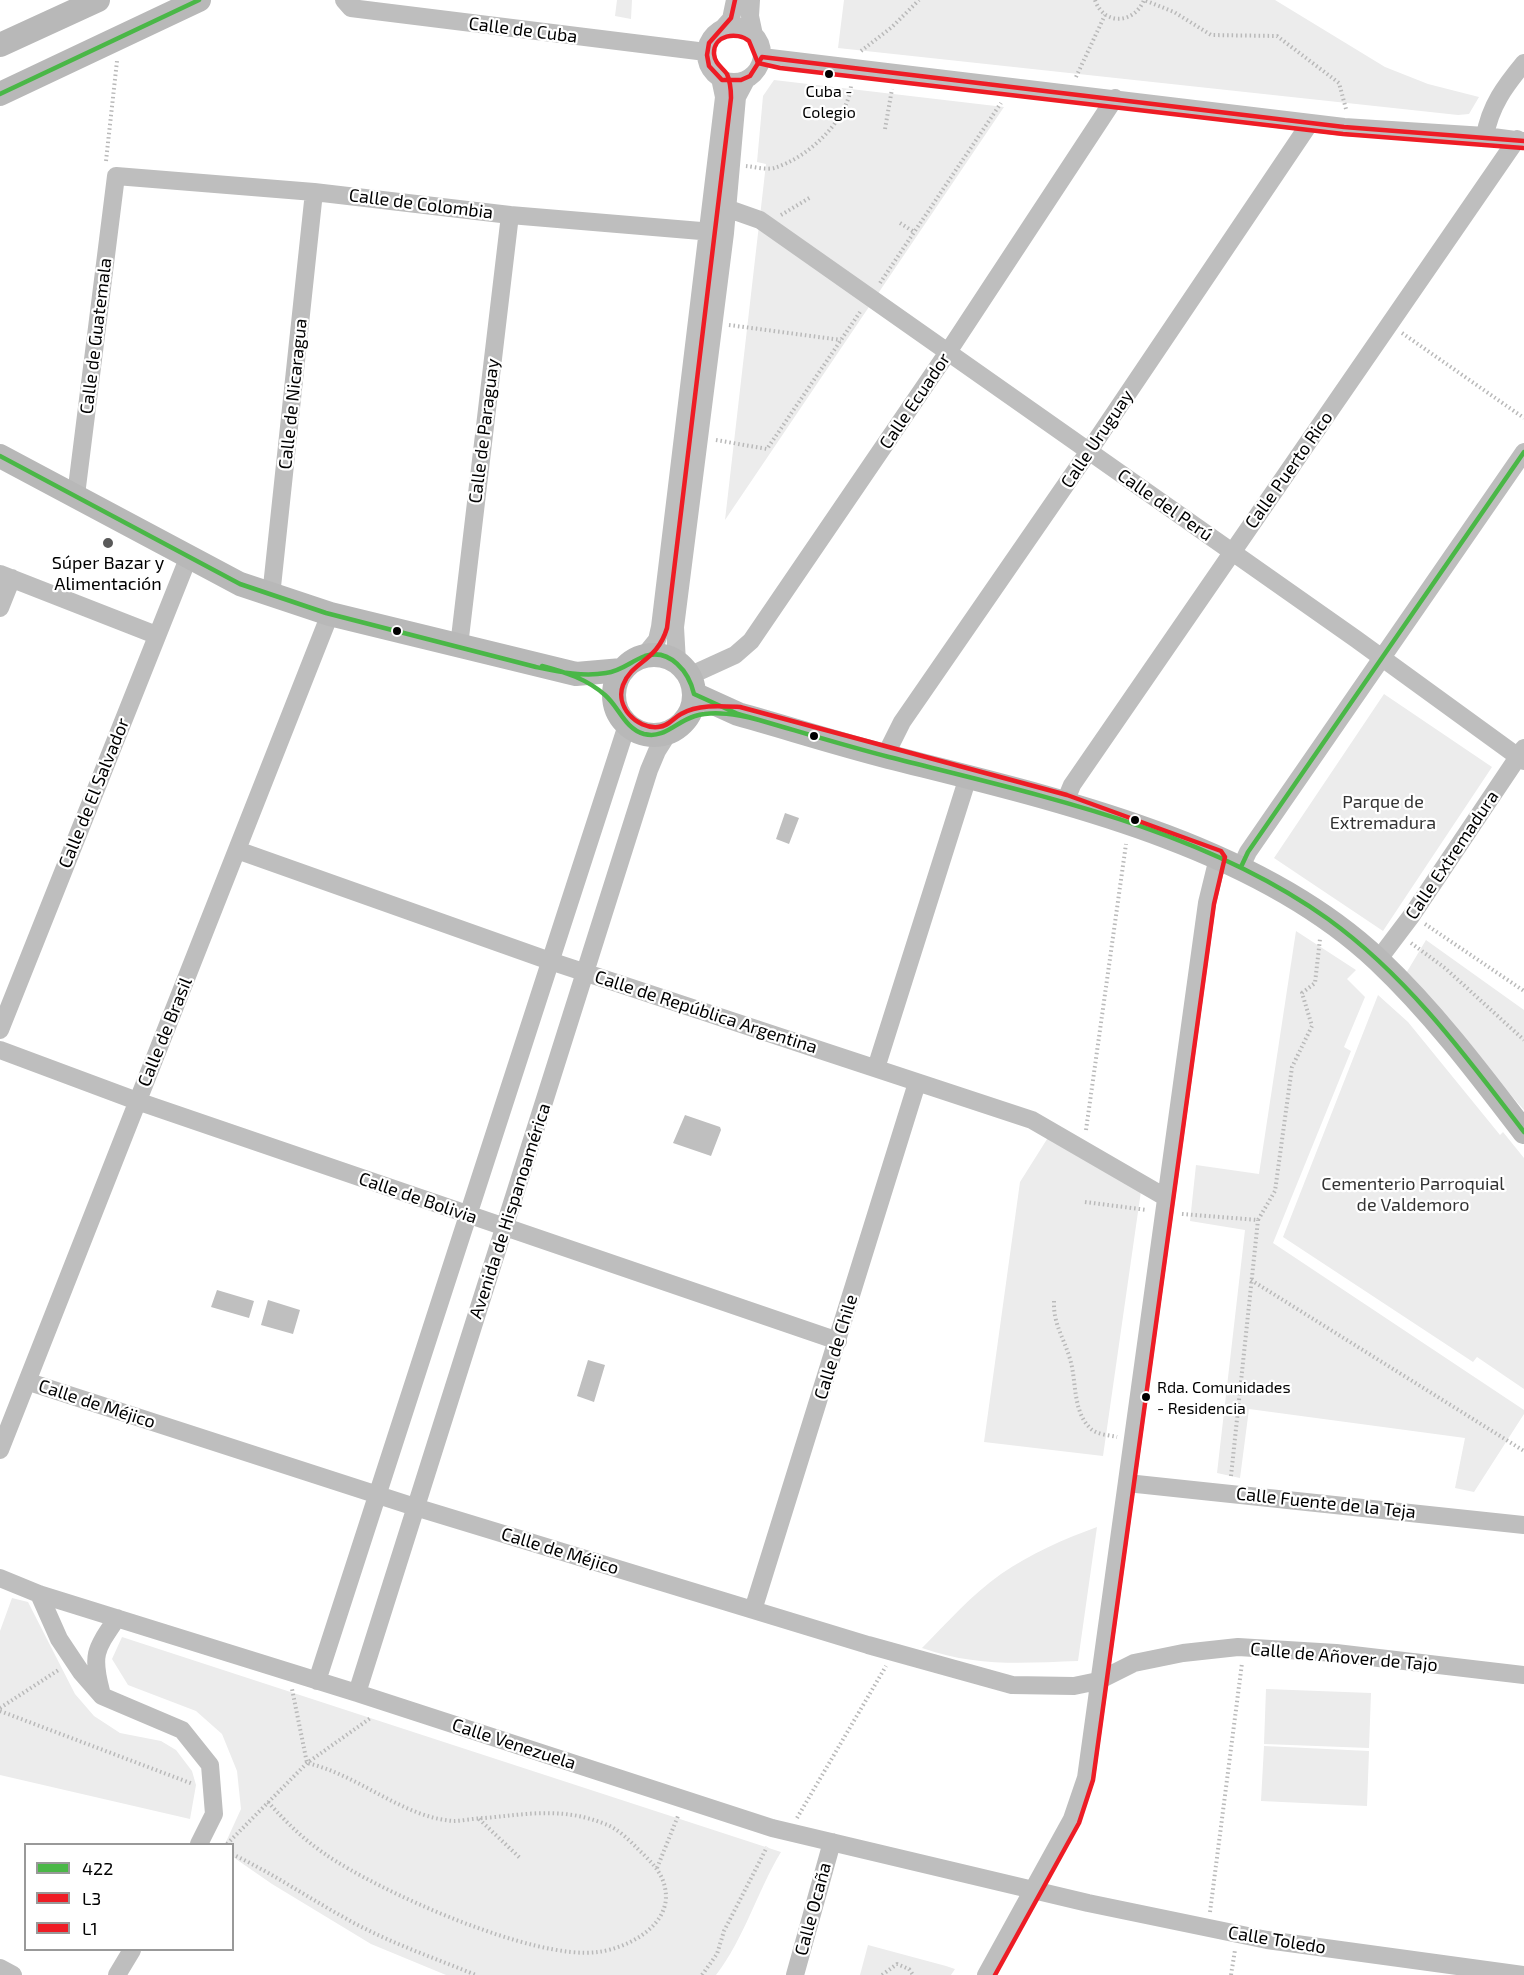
<!DOCTYPE html>
<meta charset="utf-8">
<style>
body{margin:0}
#map{position:relative;width:1524px;height:1975px;overflow:hidden;background:#fff;font-family:"Exo 2",sans-serif}
canvas{display:block}
.legend{position:absolute;left:24px;top:1843px;width:210px;height:108px;box-sizing:border-box;background:#fff;border:2px solid #999;margin:0;padding:8px 10px;list-style:none;font-size:18px;color:#000}
.legend li{display:flex;align-items:center;gap:12px;height:30px}
.legend b{width:30px;border:2px solid #999}
</style>
<div id="map">
<canvas width="1524" height="1975"></canvas>
<ul class="legend">
<li><b style="height:8px;background:#4ab747"></b>422</li>
<li><b style="height:8px;background:#ee1c25"></b>L3</li>
<li><b style="height:8px;background:#ee1c25"></b>L1</li>
</ul>
</div>
<script>
const g = document.querySelector('canvas').getContext('2d');
g.lineJoin = 'round';
function paint(path, color) { g.fillStyle = color; g.fill(path, 'evenodd'); }
function stroke(path, color, width, dash) { g.strokeStyle = color; g.lineWidth = width; g.lineCap = dash ? 'butt' : 'round'; g.setLineDash(dash || []); g.stroke(path); }
function drawText(font, color, halo, rows, align = 'center') {
  g.font = font + ' "Exo 2",sans-serif'; g.lineWidth = 4.5; g.setLineDash([]); g.textBaseline = 'middle'; g.strokeStyle = halo; g.fillStyle = color; for (const [text, x, y, turn = 0] of rows) {
    g.save(); g.translate(x, y); g.rotate((+turn || 0) * Math.PI / 180); g.textAlign = isNaN(turn) ? turn : align; if (halo) g.strokeText(text, 0, 0); g.fillText(text, 0, 0); g.restore();
  }
}
paint(new Path2D(`
 M617,0H632L631,19L615,16Z
 M844,0H1275L1385,67L1428,84L1479,97L1469,114L1458,115L838,48Z
 M774,80L1004,107L725,520L766,164L757,162L763,96Z
 M1384,694L1492,767L1383,931L1274,858Z
 M1296,931L1356,970L1347,979L1365,997L1344,1047L1351,1051L1273,1243L1524,1410V1414L1474,1492L1455,1488L1465,1438L1249,1409L1240,1478L1217,1473L1245,1230L1190,1221L1196,1165L1259,1174Z
 M1426,940L1524,1010V1110L1405,975Z
 M1378,995L1408,1022L1500,1135L1503,1132L1524,1158V1389L1477,1357L1473,1362L1283,1237Z
 M1049,1136L1141,1191L1103,1456L984,1442L1020,1182Z
 M1097,1527L1078,1661C1022,1663 976,1667 922,1648C947,1623 971,1595 1001,1574C1030,1554 1064,1539 1097,1527Z
 M12,1598L28,1602L75,1694L94,1716L120,1733L161,1741L176,1750L192,1771L196,1785L190,1819L0,1775V1631Z
 M122,1637L781,1852C757,1892 744,1939 716,1975H446L371,1944L272,1884L233,1857L232,1844H225L241,1809L237,1771L222,1734L196,1711L128,1685L112,1659Z
 M1266,1689L1371,1693L1369,1748L1264,1744Z
 M1264,1746L1369,1751L1367,1806L1261,1801Z
 M868,1945L946,1966L955,1969L951,1975H860Z`), '#ececec');
paint(new Path2D(`
 M785,813L799,818L789,844L776,839Z
 M685,1115L720,1127L721,1130L711,1156L673,1143Z
 M217,1290L254,1301L249,1318L211,1307Z
 M268,1300L300,1310L293,1334L261,1325Z
 M588,1360L605,1365L594,1402L577,1396Z`), '#bfbfbf');
stroke(new Path2D(`
 M1095,0C1104,26 1134,24 1144,0L1174,12L1211,35L1277,36L1339,83L1346,109
 M861,51L892,27L919,0
 M1076,77L1105,15
 M885,129L892,89
 M106,161L117,61
 M746,166C755,167 766,170 774,168C808,158 847,121 851,86
 M781,215L811,197
 M900,223L914,232
 M880,283L1001,103
 M729,325L841,340
 M1402,333L1524,418
 M716,440L767,449L860,312
 M1425,924L1524,991
 M1411,943L1445,968L1524,1040
 M1086,1130L1126,844
 M1085,1202L1147,1210
 M1182,1214L1258,1220L1275,1191L1292,1067L1312,1026L1302,993L1315,983L1320,939
 M1251,1280L1524,1451
 M1054,1301C1053,1324 1064,1338 1070,1359C1077,1382 1072,1411 1091,1429C1098,1435 1109,1435 1117,1437
 M1231,1476L1258,1220
 M0,1708L60,1669
 M0,1711L193,1784
 M268,1802C286,1822 303,1839 325,1854C378,1891 534,1961 598,1952C629,1948 673,1924 665,1888C662,1871 649,1860 637,1848C628,1839 617,1828 605,1824C563,1807 528,1814 485,1818C475,1818 463,1821 453,1821C402,1817 359,1775 307,1763L292,1689
 M797,1818L886,1666
 M479,1819L520,1858
 M227,1844L307,1763L372,1717
 M232,1854C272,1873 307,1897 345,1918C387,1942 432,1957 476,1975
 M657,1868L678,1816
 M1210,1912L1242,1663
 M702,1975L717,1954L724,1931L767,1847
 M882,1975L897,1964L909,1969L913,1975
 M1231,1975L1235,1950`), '#b9b9b9', 4, [1.5, 3]);
stroke(new Path2D(`
 M344,0L351,8L706,52
 M751,0L750,16L754,35
 M706 54a28 28 0 1 1 56 0a28 28 0 1 1-56 0Z
 M722,29L731,19L735,0
 M762,57L1344,127L1485,136L1524,141
 M1485,136C1490,106 1505,86 1524,63
 M726,208L760,220L1356,639L1524,761
 M76,495L116,176L314,192L510,215L725,233
 M0,574L156,635
 M271,596L314,192
 M0,608L12,578
 M459,646L510,215
 M644,656L657,640L660,627L724,97L720,78
 M677,662L675,627L725,233L737,97L746,80
 M689,676L735,655L751,641L948,352L1115,98
 M885,756L902,722L1089,451L1310,123
 M1065,802L1072,785L1517,139
 M237,850L550,961L1032,1120L1165,1197
 M1241,867L1248,852L1524,452
 M1378,960L1412,915L1524,748
 M0,1030L189,556
 M0,1050L137,1101L838,1341
 M876,1068L968,777
 M29,1382L415,1507L868,1645L1012,1685L1074,1686L1098,1681L1134,1663L1183,1653L1238,1647L1336,1653L1524,1675
 M0,1450L330,614
 M1127,1483L1524,1525
 M0,1578L39,1594L357,1693L772,1828L1088,1903L1267,1940L1523,1975
 M39,1594L59,1639L81,1672L102,1696L182,1730L210,1765L214,1814L199,1844
 M753,1610L917,1083
 M317,1681L627,725
 M101,1691C91,1654 96,1649 117,1618
 M357,1693L649,770L657,751L669,732
 M0,1968L13,1975
 M117,1975L132,1950
 M795,1975L832,1842
 M986,1975L1072,1819L1086,1778L1207,903L1218,858`), '#bebebe', 18);
stroke(new Path2D(`
 M0,45L98,0
 M0,94L199,0
 M0,456L240,584L330,614L576,674L622,670
 M614 695a40 40 0 1 1 80 0a40 40 0 1 1-80 0Z
 M694,694L738,714C788,728 838,744 889,757C1051,798 1253,842 1378,960C1433,1012 1479,1073 1524,1132`), '#b8b8b8', 24);
stroke(new Path2D(`
 M0,94L199,0
 M0,456L240,584L326,613L536,667C560,672 583,677 606,673C622,671 631,661 645,656C670,648 689,672 694,694L738,714C788,728 838,744 889,757C1038,795 1200,828 1328,919C1407,976 1466,1056 1524,1132
 M542,666C565,672 587,679 605,695C619,707 625,729 644,734C665,739 675,722 695,716C715,710 738,715 759,720
 M1241,867L1248,852L1524,452`), '#4ab747', 4.5);
stroke(new Path2D(`
 M995,1975L1079,1823L1093,1780L1214,904L1225,857L1221,851L1067,795L740,707C722,706 698,704 681,714C672,719 669,726 658,727C636,729 615,706 623,685C632,661 657,662 667,628L731,98C731,91 730,81 727,74C722,67 715,64 714,54C713,35 737,31 749,41L758,63L780,68L1343,134L1523,148`), '#ee1c25', 4.5);
stroke(new Path2D(`
 M735,0L731,18L709,43L707,55L709,66L722,80H741L750,76L762,57L1344,127L1524,141`), '#ee1c25', 4.5);
for (const [x, y, r, color] of [
 [829,74,5,"#000"],
 [108,543,6,"#595959"],
 [397,631,5,"#000"],
 [814,736,5,"#000"],
 [1135,820,5,"#000"],
 [1146,1397,5,"#000"]
]) { const dot = new Path2D(); dot.arc(x, y, r, 0, 2 * Math.PI); g.fillStyle = color; g.fill(dot); stroke(dot, '#fff', 2); }
drawText('16px', '#000', '#fff', [
 ["Cuba -",829,92],
 ["Colegio",829,113],
 ["Rda. Comunidades",1157,1388,"left"],
 ["- Residencia",1157,1409,"left"]
]);
drawText('18px', '#000', '#fff', [
 ["Calle de Cuba",523,30,7],
 ["Calle de Colombia",421,204,7],
 ["Calle de Guatemala",96,336,-83],
 ["Calle de Nicaragua",293,394,-84],
 ["Calle Ecuador",915,401,-56],
 ["Calle de Paraguay",484,431,-83],
 ["Calle Uruguay",1097,439,-56],
 ["Calle Puerto Rico",1289,470,-55],
 ["Calle del Perú",1165,505,35],
 ["Calle de El Salvador",94,793,-68],
 ["Calle Extremadura",1452,855,-56],
 ["Calle de República Argentina",706,1012,18],
 ["Calle de Brasil",165,1032,-68],
 ["Calle de Bolivia",418,1198,19],
 ["Avenida de Hispanoamérica",510,1211,-72],
 ["Calle de Chile",836,1347,-73],
 ["Calle de Méjico",97,1404,18],
 ["Calle Fuente de la Teja",1326,1503,6],
 ["Calle de Méjico",560,1551,17],
 ["Calle de Añover de Tajo",1344,1657,5],
 ["Calle Venezuela",514,1744,18],
 ["Calle Ocaña",813,1909,-75],
 ["Calle Toledo",1277,1940,9]
]);
drawText('18px', '#000', '#fff', [
 ["Súper Bazar y",108,563],
 ["Alimentación",108,584]
]);
drawText('18px', '#333', '#fff', [
 ["Parque de",1383,802],
 ["Extremadura",1383,823],
 ["Cementerio Parroquial",1413,1184],
 ["de Valdemoro",1413,1205]
]);
</script>
